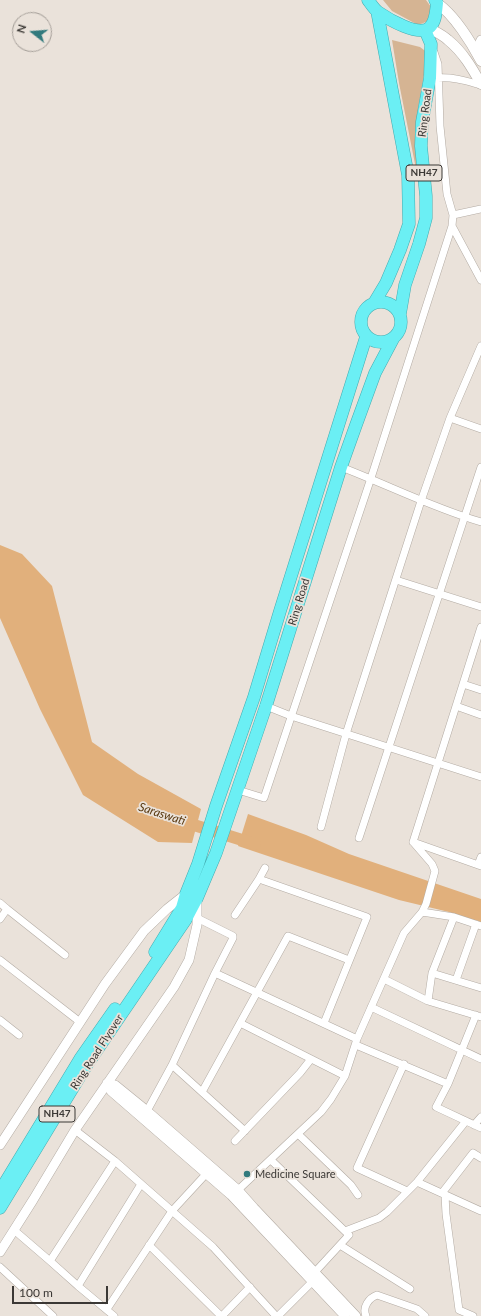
<!DOCTYPE html>
<style>
body{margin:0}
#map{position:relative;width:481px;height:1316px;overflow:hidden;background:#eae2da;font-family:Lato,sans-serif}
canvas{display:block}
.north{position:absolute;left:12px;top:12px;width:40px;height:40px;box-sizing:border-box;background:#eae2da;border:1px solid #a49e98;border-radius:50%;rotate:287deg;font-size:11px;font-weight:700;line-height:16px;text-align:center;color:#3b3835}
.north::after{content:'';display:block;margin:auto;width:14px;height:18px;background:#317a7d;clip-path:polygon(50% 0,100% 100%,50% 72%,0 100%)}
.scale{position:absolute;left:12px;top:1286px;width:96px;height:18px;box-sizing:border-box;border:2px solid #3b3835;border-top:0;padding-left:5px;font-size:12px;line-height:14px;white-space:nowrap;color:#3b3835;-webkit-text-stroke:3px #eae2da;paint-order:stroke}
</style>
<div id="map">
<canvas width="481" height="1316"></canvas>
<div class="north">N</div>
<div class="scale">100 m</div>
</div>
<script>
const g = document.querySelector('canvas').getContext('2d');
g.lineJoin = 'round';
function paint(path, color) { g.fillStyle = color; g.fill(path, 'evenodd'); }
function stroke(path, color, width, dash) { g.strokeStyle = color; g.lineWidth = width; g.lineCap = dash ? 'butt' : 'round'; g.setLineDash(dash || []); g.stroke(path); }
function drawText(font, color, halo, rows, align = 'center') {
  g.font = font + ' Lato,sans-serif'; g.lineWidth = 3.5; g.setLineDash([]); g.textBaseline = 'middle'; g.strokeStyle = halo; g.fillStyle = color; for (const [text, x, y, turn = 0] of rows) {
    g.save(); g.translate(x, y); g.rotate((+turn || 0) * Math.PI / 180); g.textAlign = isNaN(turn) ? turn : align; if (halo) g.strokeText(text, 0, 0); g.fillText(text, 0, 0); g.restore();
  }
}
paint(new Path2D(`
 M383,0H426L431,7V20L418,25L392,11Z
 M392,40L420,47L428,53L418,108L416,169L399,83Z`), '#d5b493');
paint(new Path2D(`
 M0,545L22,554L52,586L92,742L138,774L201,809L192,843L158,842L83,795L40,709L0,618Z
 M248,814L306,835L349,854L481,899V923L449,912L399,900L238,846Z`), '#e1b07c');
stroke(new Path2D(`
 M181,821L255,844`), '#e1b07c', 12);
const minor = new Path2D(`
 M434,52L438,64L440,126L447,194L453,215L452,226L481,280
 M438,78C454,77 466,81 481,85
 M453,215L481,209
 M450,418L481,429
 M341,467C388,485 433,508 481,522
 M396,580L481,607
 M463,684L481,690
 M266,706L291,716L481,777
 M456,706L481,715
 M238,790L264,798L371,478L452,226
 M321,827L346,734L421,501L450,418L481,346
 M359,838L481,467
 M413,842L481,866
 M478,865L481,857
 M259,879L367,917L324,1023
 M0,903L7,909L0,919
 M7,909L65,955
 M422,912L454,917L481,926
 M235,915L259,879L265,868
 M0,960L80,1022
 M215,973L357,1039
 M432,973L481,988
 M384,979L428,1001L481,1017
 M456,980L476,924
 M428,1001L432,973L454,917
 M371,1007L481,1059
 M476,1015L448,1084L436,1107L481,1128
 M0,1020L19,1035
 M240,1023L345,1076
 M356,1045L448,1084
 M404,1064L357,1168L407,1191
 M172,1065L245,1131
 M202,1092L288,936L349,960
 M147,1111L172,1065L215,973L233,938V936L197,918
 M474,1125L481,1117
 M75,1130L115,1161L213,1247L276,1316
 M298,1134L351,1185L358,1195
 M235,1141L300,1073L311,1059
 M271,1160L349,1235L315,1272
 M417,1182L481,1211
 M238,1190L321,1112L331,1099L345,1076L357,1039L404,933L422,912L426,904L435,871L432,864L413,842L481,627
 M442,1193L473,1153L481,1158
 M445,1195L446,1214L459,1310L473,1316
 M14,1230L50,1261L78,1286L114,1316
 M345,1231L379,1218L387,1212L417,1182L466,1121
 M149,1245L221,1316
 M340,1245L410,1289
 M50,1261L115,1161
 M0,1267L53,1316
 M78,1286L141,1184
 M107,1309L172,1211L207,1173
 M222,1316L250,1287
 M278,1316L315,1279
 M366,1316C362,1307 369,1298 377,1295L417,1309L425,1316`);
const tertiary = new Path2D(`
 M476,51L481,40
 M107,1083L115,1085L147,1111L238,1190L254,1208L356,1316
 M107,1083L111,1091L231,1195L345,1316
 M0,1145L105,984L144,931L167,909L186,894H187
 M0,1252L33,1200L75,1130L174,987L189,960L197,925V900`);
const secondary = new Path2D(`
 M437,3C454,15 471,42 481,61
 M429,28C436,32 443,35 448,40C463,52 472,68 481,84`);
const trunk = new Path2D(`
 M368,0C371,4 374,9 378,12C388,19 420,38 430,27C436,21 436,11 437,3L435,0
 M361 322a20 20 0 1 1 40 0a20 20 0 1 1-40 0Z
 M374,303L386,283L400,250L409,224L408,175L377,11
 M400,314L405,285L419,244L426,218V196L421,146L422,122L430,78L431,44L425,30
 M155,952L182,908L186,894L198,864L216,806L254,697L280,611L366,337
 M0,1191L80,1059L115,1009
 M0,1208L88,1063L186,919L197,898L216,853L266,706L341,467L356,425L375,373L393,339`);
stroke(minor, '#b3aba3', 8);
stroke(tertiary, '#b3aba3', 10);
stroke(secondary, '#b3aba3', 11);
stroke(trunk, '#42acb0', 13);
stroke(minor, '#fff', 7);
stroke(tertiary, '#fff', 9);
stroke(secondary, '#fff', 10);
stroke(trunk, '#6beff4', 12);
for (const [x, y, r, color] of [
 [247,1174,4,"#317a7d"]
]) { const dot = new Path2D(); dot.arc(x, y, r, 0, 2 * Math.PI); g.fillStyle = color; g.fill(dot); stroke(dot, '#eae2da', 1.5); }
for (const [x, y, w] of [
 [424,173,36],
 [57,1114,36]
]) { const box = new Path2D(); box.roundRect(x - w / 2, y - 8, w, 16, 3); g.fillStyle = '#eae2da'; g.fill(box); stroke(box, '#3b3835', 1); }
drawText('bold 10px', '#3b3835', null, [
 ["NH47",424,173],
 ["NH47",57,1114]
]);
drawText('11px', '#3b3835', '#eae2da', [
 ["Ring Road",425,113,-83],
 ["Ring Road",299,602,-73],
 ["Ring Road Flyover",97,1052,-57]
]);
drawText('11px', '#3b3835', '#eae2da', [
 ["Medicine Square",255,1174]
], 'left');
drawText('italic 12px', '#5a3a11', '#eae2da', [
 ["Saraswati",162,814,18]
]);
</script>
